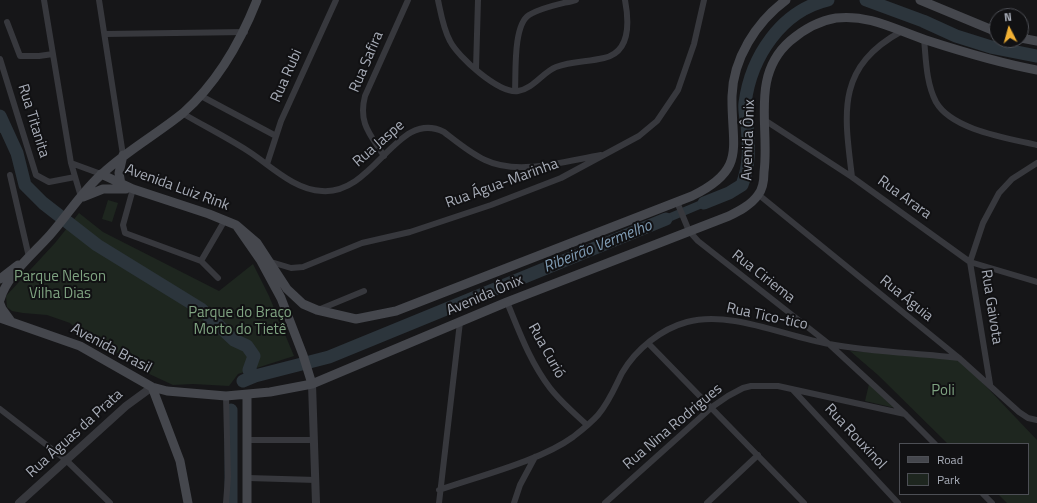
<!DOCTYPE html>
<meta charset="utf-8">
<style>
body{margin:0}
#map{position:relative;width:1037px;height:503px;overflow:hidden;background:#161618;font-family:"Titillium Web",sans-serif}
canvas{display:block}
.legend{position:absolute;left:899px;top:443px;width:130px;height:52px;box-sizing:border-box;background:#111113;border:1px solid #4d4f55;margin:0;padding:5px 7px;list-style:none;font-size:12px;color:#a8adb8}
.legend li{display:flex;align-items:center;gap:8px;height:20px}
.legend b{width:20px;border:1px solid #4d4f55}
.north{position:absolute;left:989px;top:8px;width:40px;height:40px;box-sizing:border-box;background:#111113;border:1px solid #4d4f55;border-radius:50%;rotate:354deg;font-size:11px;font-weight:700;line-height:16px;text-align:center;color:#a8adb8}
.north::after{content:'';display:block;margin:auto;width:14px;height:18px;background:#f2b134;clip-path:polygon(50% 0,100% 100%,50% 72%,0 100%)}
</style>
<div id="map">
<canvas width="1037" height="503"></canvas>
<ul class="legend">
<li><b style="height:5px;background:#45474d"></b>Road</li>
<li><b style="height:11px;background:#1e261f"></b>Park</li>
</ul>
<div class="north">N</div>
</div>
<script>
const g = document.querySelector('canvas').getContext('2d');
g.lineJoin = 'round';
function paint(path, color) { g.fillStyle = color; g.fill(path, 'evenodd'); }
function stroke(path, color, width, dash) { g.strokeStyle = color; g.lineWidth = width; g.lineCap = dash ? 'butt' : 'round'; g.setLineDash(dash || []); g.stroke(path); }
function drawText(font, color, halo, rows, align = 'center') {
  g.font = font + ' "Titillium Web",sans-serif'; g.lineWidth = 4; g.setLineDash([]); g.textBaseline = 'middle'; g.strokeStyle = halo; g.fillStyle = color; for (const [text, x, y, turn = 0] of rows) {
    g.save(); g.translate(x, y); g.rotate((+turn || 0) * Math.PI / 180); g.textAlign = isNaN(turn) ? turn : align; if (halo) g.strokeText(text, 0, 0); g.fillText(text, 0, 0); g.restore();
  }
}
paint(new Path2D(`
 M108,200L118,203L112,222L102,219Z
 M79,213L103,232L219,291L253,264L269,296L294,356L238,374L229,386L193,384L173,385L145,372L124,356L83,336L70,323L47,315L23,313L12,311L7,307L6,296L55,243Z
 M850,351L959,358L1037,440V503H1007L998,494H1028V444H948L878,375Z
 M869,384L895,408L865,401Z`), '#1e261f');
stroke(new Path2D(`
 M0,132L4,125`), '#2c353c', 2);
stroke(new Path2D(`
 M666,219L704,203`), '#2c353c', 8);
stroke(new Path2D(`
 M866,0L923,21L956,36L991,47L1037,56
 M0,116L17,153L25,185L43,203L97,245L201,309L234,340L247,346L254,356L249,370L255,376
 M704,203L729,193L742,185C750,164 749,146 747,125C746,118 744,110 745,103C751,57 781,11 828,0
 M243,381L255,376L329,357L666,219
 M231,503V410`), '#2c353c', 13);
stroke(new Path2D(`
 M44,0L71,163L81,197
 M99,0L123,155
 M438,0C441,14 443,28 450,41C458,57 499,94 518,91C533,89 543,72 556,67C572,61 588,62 604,58C631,52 629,21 625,0
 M7,22L20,56H39L53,54
 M105,34L245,32
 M924,39C926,59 926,83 936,102C952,130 1007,138 1037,145
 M0,59L36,175L49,182L75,177
 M476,69L478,0
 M515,91C516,73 513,25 529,15C542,7 561,4 576,0
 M201,96L276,136
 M182,113C204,126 226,137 248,151C270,165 294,190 322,191C375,195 397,108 444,132C457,142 470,153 485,160C518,176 566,161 601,155
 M763,119L852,177L970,262L1037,282
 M384,156C370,134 358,123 365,96L408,0
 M71,163L101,174
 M267,164L281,121L336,0
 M10,175L29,257
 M852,177C844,112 836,67 902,31
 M133,189L123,225L125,233L201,261L218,278
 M759,195L959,358L1019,412L1028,418L1037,420
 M677,202L689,231L698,241L829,344L906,415L935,444
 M201,261L225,220
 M271,262L291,268L303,267L362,243L410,232L491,205L561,178L639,136L657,121L678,90L694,44L704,0
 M507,302C519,331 530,362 550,388C561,402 574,413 587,425
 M318,310L364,291
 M648,343L804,503
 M990,384L970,262L983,223L999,193L1012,179L1037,163
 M793,390L898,503
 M226,396L228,477L226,503
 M0,409L66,460L110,503
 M248,440H314
 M248,478L316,480
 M439,490C479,476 540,461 573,437C582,430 591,423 598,415C609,402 615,387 622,373C636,349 661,329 687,322C731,310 786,337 829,344C872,352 916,353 959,358
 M983,494L992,503
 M439,503L460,322
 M514,503L520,485L535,457
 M605,503L712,407L728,396L743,388L751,386H778L905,414
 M707,503L758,455`), '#37383d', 6);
stroke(new Path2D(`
 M312,384L316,503
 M19,503L126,406L152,387`), '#37383d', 8);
stroke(new Path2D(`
 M920,0L997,32
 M1021,38L1037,41
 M101,174L133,189L209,214L236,225L261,261L281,298L303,355L312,384
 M121,184L119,173L123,155
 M83,197L103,189H126
 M236,225L257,243L287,289L303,304L317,310L356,319L396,311L692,196C748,169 731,147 732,96C733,59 756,22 786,0
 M0,279L18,265
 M0,300C6,276 34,253 50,235C68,215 82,191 103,173C128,150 157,134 183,113C218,82 240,43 257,0
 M0,304L2,309L10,320
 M0,318L80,346L152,387L167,391L226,396L270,392L312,384L507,302L729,216C739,211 751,205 758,195C763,189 764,179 764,172C770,127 750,76 790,41C804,29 818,21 836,18C869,14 896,30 926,40C963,52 999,63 1037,70
 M152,387L180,461L188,503
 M247,503V395`), '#45474d', 9);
drawText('15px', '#a8adb8', '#111113', [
 ["Rua Safira",367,62,-67],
 ["Rua Rubi",287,76,-66],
 ["Rua Titanita",33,121,73],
 ["Avenida Ônix",749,140,-88],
 ["Rua Jaspe",379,144,-41],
 ["Rua Água-Marinha",502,184,-20],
 ["Avenida Luiz Rink",177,188,20],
 ["Rua Arara",904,198,36],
 ["Rua Ciriema",763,277,38],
 ["Avenida Ônix",485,296,-23],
 ["Rua Águia",906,299,39],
 ["Rua Gaivota",991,307,81],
 ["Rua Tico-tico",767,317,12],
 ["Avenida Brasil",111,349,28],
 ["Rua Curió",546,351,61],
 ["Rua Nina Rodrigues",673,427,-40],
 ["Rua Águas da Prata",75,434,-42],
 ["Rua Rouxinol",855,437,47]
]);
drawText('15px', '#7fa381', '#111113', [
 ["Parque Nelson",60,277],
 ["Vilha Dias",60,294],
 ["Parque do Braço",240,313],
 ["Morto do Tietê",240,330],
 ["Poli",943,391]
]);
drawText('italic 16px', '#7f9bb3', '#111113', [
 ["Ribeirão Vermelho",598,247,-22]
]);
</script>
